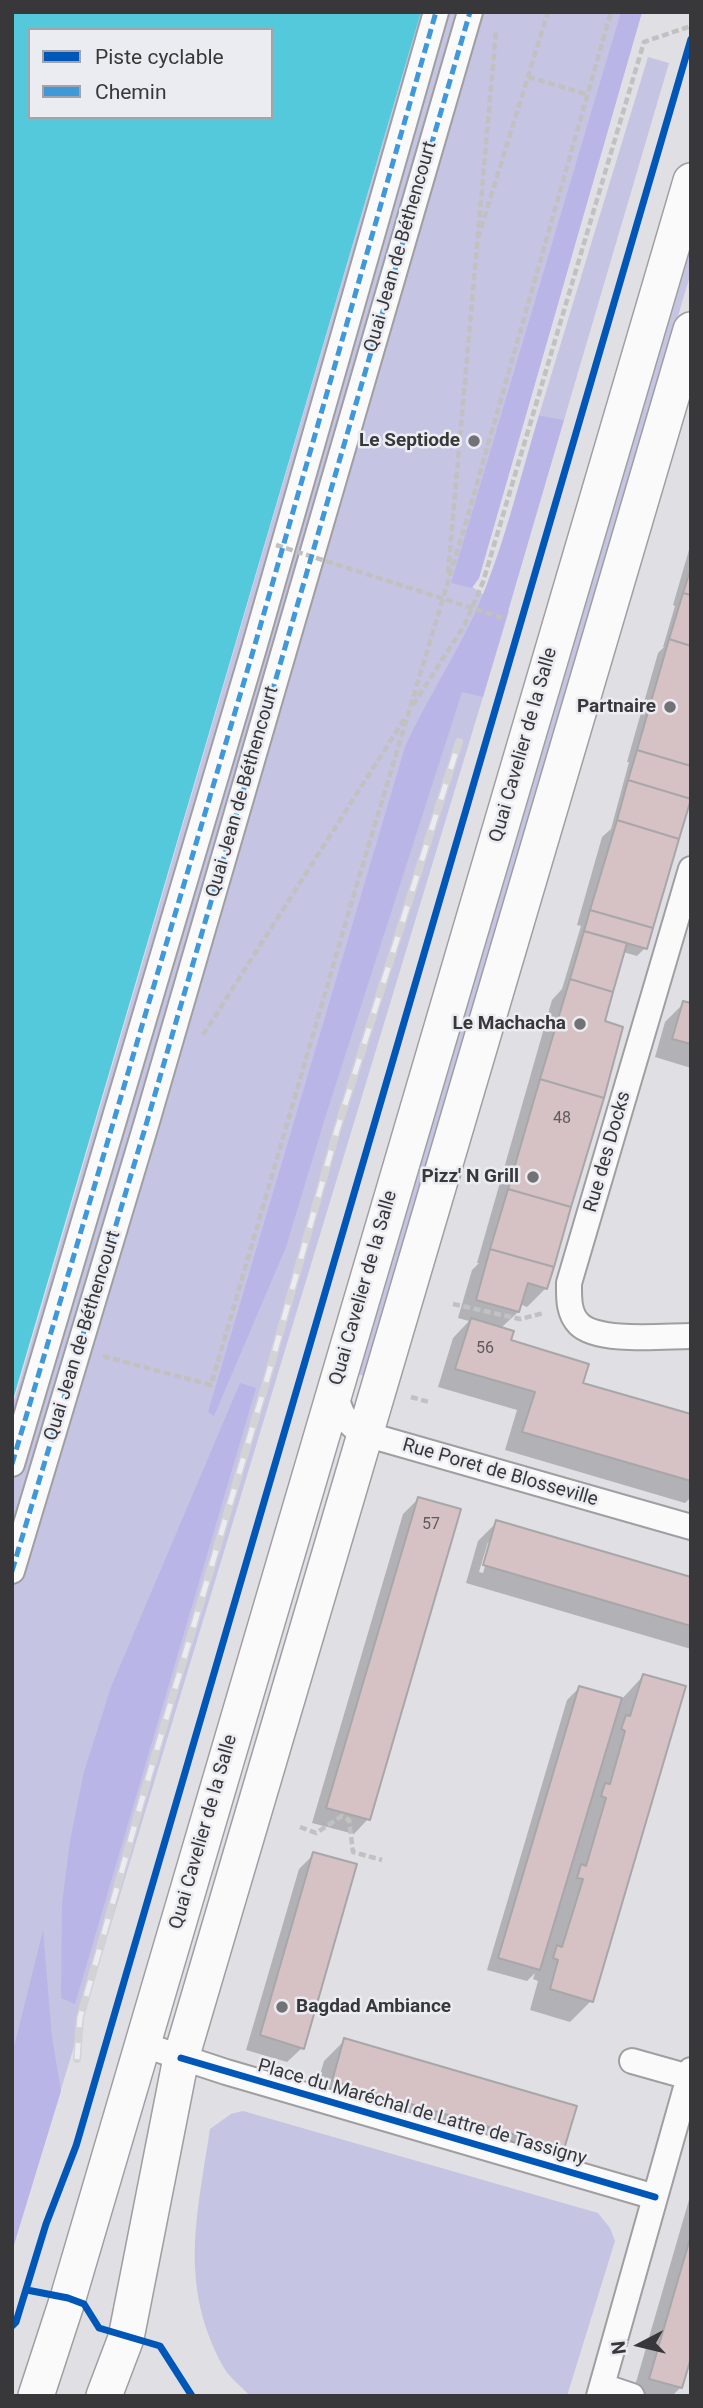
<!DOCTYPE html>
<meta charset="utf-8">
<style>
body{margin:0}
#map{position:relative;width:703px;height:2408px;overflow:hidden;background:#dfdfe4;font-family:Roboto,sans-serif}
canvas{display:block}
.frame{position:absolute;inset:0;border:14px solid #38383a;pointer-events:none}
.legend{position:absolute;left:28px;top:28px;width:245px;height:91px;box-sizing:border-box;background:#ebebf2;border:2px solid #a3a3a8;margin:0;padding:9px 12px;list-style:none;font-size:21px;color:#38383a}
.legend li{display:flex;align-items:center;gap:14px;height:35px}
.legend b{width:35px;border:2px solid #a3a3a8}
.north{position:absolute;left:605px;top:2310px;width:70px;height:70px;-webkit-text-stroke:5px #ebebf2;paint-order:stroke;rotate:263deg;font-size:19px;font-weight:700;line-height:28px;text-align:center;color:#38383a}
.north::after{content:'';display:block;margin:auto;width:24px;height:32px;background:#38383a;clip-path:polygon(50% 0,100% 100%,50% 72%,0 100%)}
</style>
<div id="map">
<canvas width="703" height="2408"></canvas>
<div class="frame"></div>
<ul class="legend">
<li><b style="height:9px;background:#0057b8"></b>Piste cyclable</li>
<li><b style="height:9px;background:#3e98d9"></b>Chemin</li>
</ul>
<div class="north">N</div>
</div>
<script>
const g = document.querySelector('canvas').getContext('2d');
g.lineJoin = 'round';
function paint(path, color) { g.fillStyle = color; g.fill(path, 'evenodd'); }
function stroke(path, color, width, dash) { g.strokeStyle = color; g.lineWidth = width; g.lineCap = dash ? 'butt' : 'round'; g.setLineDash(dash || []); g.stroke(path); }
function drawText(font, color, halo, rows, align = 'center') {
  g.font = font + ' Roboto,sans-serif'; g.lineWidth = 5; g.setLineDash([]); g.textBaseline = 'middle'; g.strokeStyle = halo; g.fillStyle = color; for (const [text, x, y, turn = 0] of rows) {
    g.save(); g.translate(x, y); g.rotate((+turn || 0) * Math.PI / 180); g.textAlign = isNaN(turn) ? turn : align; if (halo) g.strokeText(text, 0, 0); g.fillText(text, 0, 0); g.restore();
  }
}
paint(new Path2D(`
 M421,12H642L479,578L472,587L509,611L12,2251V1408Z
 M648,57L669,63L564,420L539,415Z
 M691,236V272L366,1377L356,1373Z
 M243,2111L598,2213L610,2228L615,2241L567,2396H250C242,2387 230,2378 224,2368C178,2285 197,2216 210,2129L231,2114Z`), '#c6c4e3');
paint(new Path2D(`
 M621,12H642L479,578L472,588L451,583Z
 M539,415L564,420L483,697L462,692L325,1118L286,1247L214,1416L208,1412L405,747C430,692 466,641 487,584C508,530 522,471 539,415Z
 M240,1383L256,1388L75,2004L61,1998L62,1903L70,1841L84,1772L111,1687Z
 M43,1930L52,2037L61,2091L12,2251V2055Z`), '#bab5e7');
paint(new Path2D(`
 M12,12H421L12,1403ZM30,30H271V117H30Z`), '#54c9dc');
paint(new Path2D(`
 M691,543V792L645,948L637,956L623,952L611,991L546,1288L527,1307L520,1304L518,1312L501,1328L509,1342L581,1384L691,1416V1497L685,1503L505,1450L517,1410L438,1387L453,1338L469,1321L458,1318L472,1270L479,1263H477L552,1000L562,989L581,926L577,925L602,837L611,829L629,762H627L658,653L664,647H663L675,606L673,605Z
 M684,1003L691,1005V1068L655,1057L665,1022Z
 M418,1499L368,1819L354,1834L312,1823L403,1514Z
 M497,1522L691,1579V1649L466,1583L478,1541ZM488,1542H492L483,1573L479,1572Z
 M643,1676L591,2001L570,2022L530,2010L538,1981L533,1979L535,1973L527,1981L487,1970L567,1700L579,1688L621,1700Z
 M314,1854L302,2048L287,2062L246,2050L299,1869Z
 M345,2040L563,2148L542,2169L312,2102L324,2061Z
 M691,2193V2353L681,2387L672,2396H632Z`), '#0003');
const building = new Path2D(`
 M691,568V595L683,593Z
 M683,593L691,595V646L669,639Z
 M669,639L691,646V766L637,750Z
 M637,750L691,766V799L628,780Z
 M628,780L691,799L679,839L617,820Z
 M617,820L679,839L653,928L590,910Z
 M590,910L653,928L647,949L584,931Z
 M584,931L627,943L613,992L570,979Z
 M570,979L613,992L605,1021L623,1027L604,1098L540,1079Z
 M683,1001L691,1003V1044L672,1039Z
 M540,1079L604,1098L571,1207L508,1189Z
 M508,1189L571,1207L554,1267L490,1249Z
 M490,1249L554,1267L547,1289L528,1283L519,1312L476,1300Z
 M471,1318L514,1331L511,1340L589,1364L583,1383L691,1414V1481L522,1432L535,1392L455,1369Z
 M418,1497L461,1509L370,1820L326,1808Z
 M496,1520L691,1577V1626L483,1565Z
 M643,1674L686,1686L593,2002L550,1989L558,1960L553,1958L557,1945L562,1947L583,1879L577,1878L581,1864L586,1866L606,1798L601,1796L605,1783L610,1784L625,1731L621,1729L626,1715L630,1716Z
 M579,1686L622,1698L540,1970L498,1958Z
 M313,1852L357,1864L304,2049L260,2035Z
 M344,2038L577,2106L564,2149L332,2081Z
 M691,2235V2358L682,2388L649,2379Z`);
paint(building, '#d6c2c4');
stroke(building, '#a7a6a8', 2);
const street = new Path2D(`
 M691,869L569,1283C569,1297 568,1313 579,1324C598,1343 664,1336 691,1336
 M334,1390C341,1414 343,1422 365,1434L691,1527
 M12,1464L254,648L436,12
 M12,1571L146,1125L470,12
 M141,2044L226,2072L655,2197
 M632,2061L689,2077
 M602,2386L632,2396
 M599,2396L691,2070`);
const secondary = new Path2D(`
 M36,2396L68,2298L691,181
 M104,2396L126,2338L181,2058L691,330`);
stroke(street, '#9f9fa2', 28);
stroke(secondary, '#9f9fa2', 38);
stroke(new Path2D(`
 M528,77L586,94
 M478,238L548,12
 M448,573L496,31
 M413,705L465,624L483,582L644,42L691,26
 M203,1035L405,718
 M453,1304L520,1319L544,1313
 M103,1356L211,1385L351,904L466,522L611,12
 M411,1397L429,1402
 M300,1827L316,1833L342,1816L349,1820L353,1852L382,1860`), '#c1c1c2', 4.5, [7, 3.5]);
stroke(street, '#fafafb', 24);
stroke(secondary, '#fafafb', 35);
const rail = new Path2D(`
 M77,2059L80,2018L143,1796L265,1386L337,1130L459,742`);
stroke(rail, '#d3d3d5', 8);
stroke(rail, '#ebebf2', 5, [16]);
stroke(new Path2D(`
 M276,545L506,619`), '#c1c1c2', 4.5, [7, 3.5]);
stroke(new Path2D(`
 M12,1464L254,648L436,12
 M12,1571L146,1125L470,12`), '#3e98d9', 5, [10, 5]);
stroke(new Path2D(`
 M181,2058L655,2197
 M27,2290L68,2298L84,2304L99,2328L160,2346L192,2396
 M12,2326L16,2322L46,2224L76,2146L691,39`), '#0057b8', 7);
for (const [x, y, r, color] of [
 [474,441,7,"#727276"],
 [670,707,7,"#727276"],
 [580,1024,7,"#727276"],
 [533,1177,7,"#727276"],
 [282,2007,7,"#727276"]
]) { const dot = new Path2D(); dot.arc(x, y, r, 0, 2 * Math.PI); g.fillStyle = color; g.fill(dot); stroke(dot, '#ebebf2', 2.5); }
drawText('16px', '#605a5c', null, [
 ["48",562,1119],
 ["56",485,1349],
 ["57",431,1525]
]);
drawText('19px', '#38383a', '#ebebf2', [
 ["Quai Jean de Béthencourt",401,247,-74],
 ["Quai Cavelier de la Salle",524,745,-74],
 ["Quai Jean de Béthencourt",243,792,-74],
 ["Rue des Docks",608,1152,-74],
 ["Quai Cavelier de la Salle",364,1288,-74],
 ["Quai Jean de Béthencourt",83,1336,-73],
 ["Rue Poret de Blosseville",500,1473,16],
 ["Quai Cavelier de la Salle",204,1832,-74],
 ["Place du Maréchal de Lattre de Tassigny",422,2113,16]
]);
drawText('bold 19px', '#38383a', '#ebebf2', [
 ["Le Septiode",460,441],
 ["Partnaire",656,707],
 ["Le Machacha",566,1024],
 ["Pizz' N Grill",519,1177],
 ["Bagdad Ambiance",296,2007,"left"]
], 'right');
</script>
